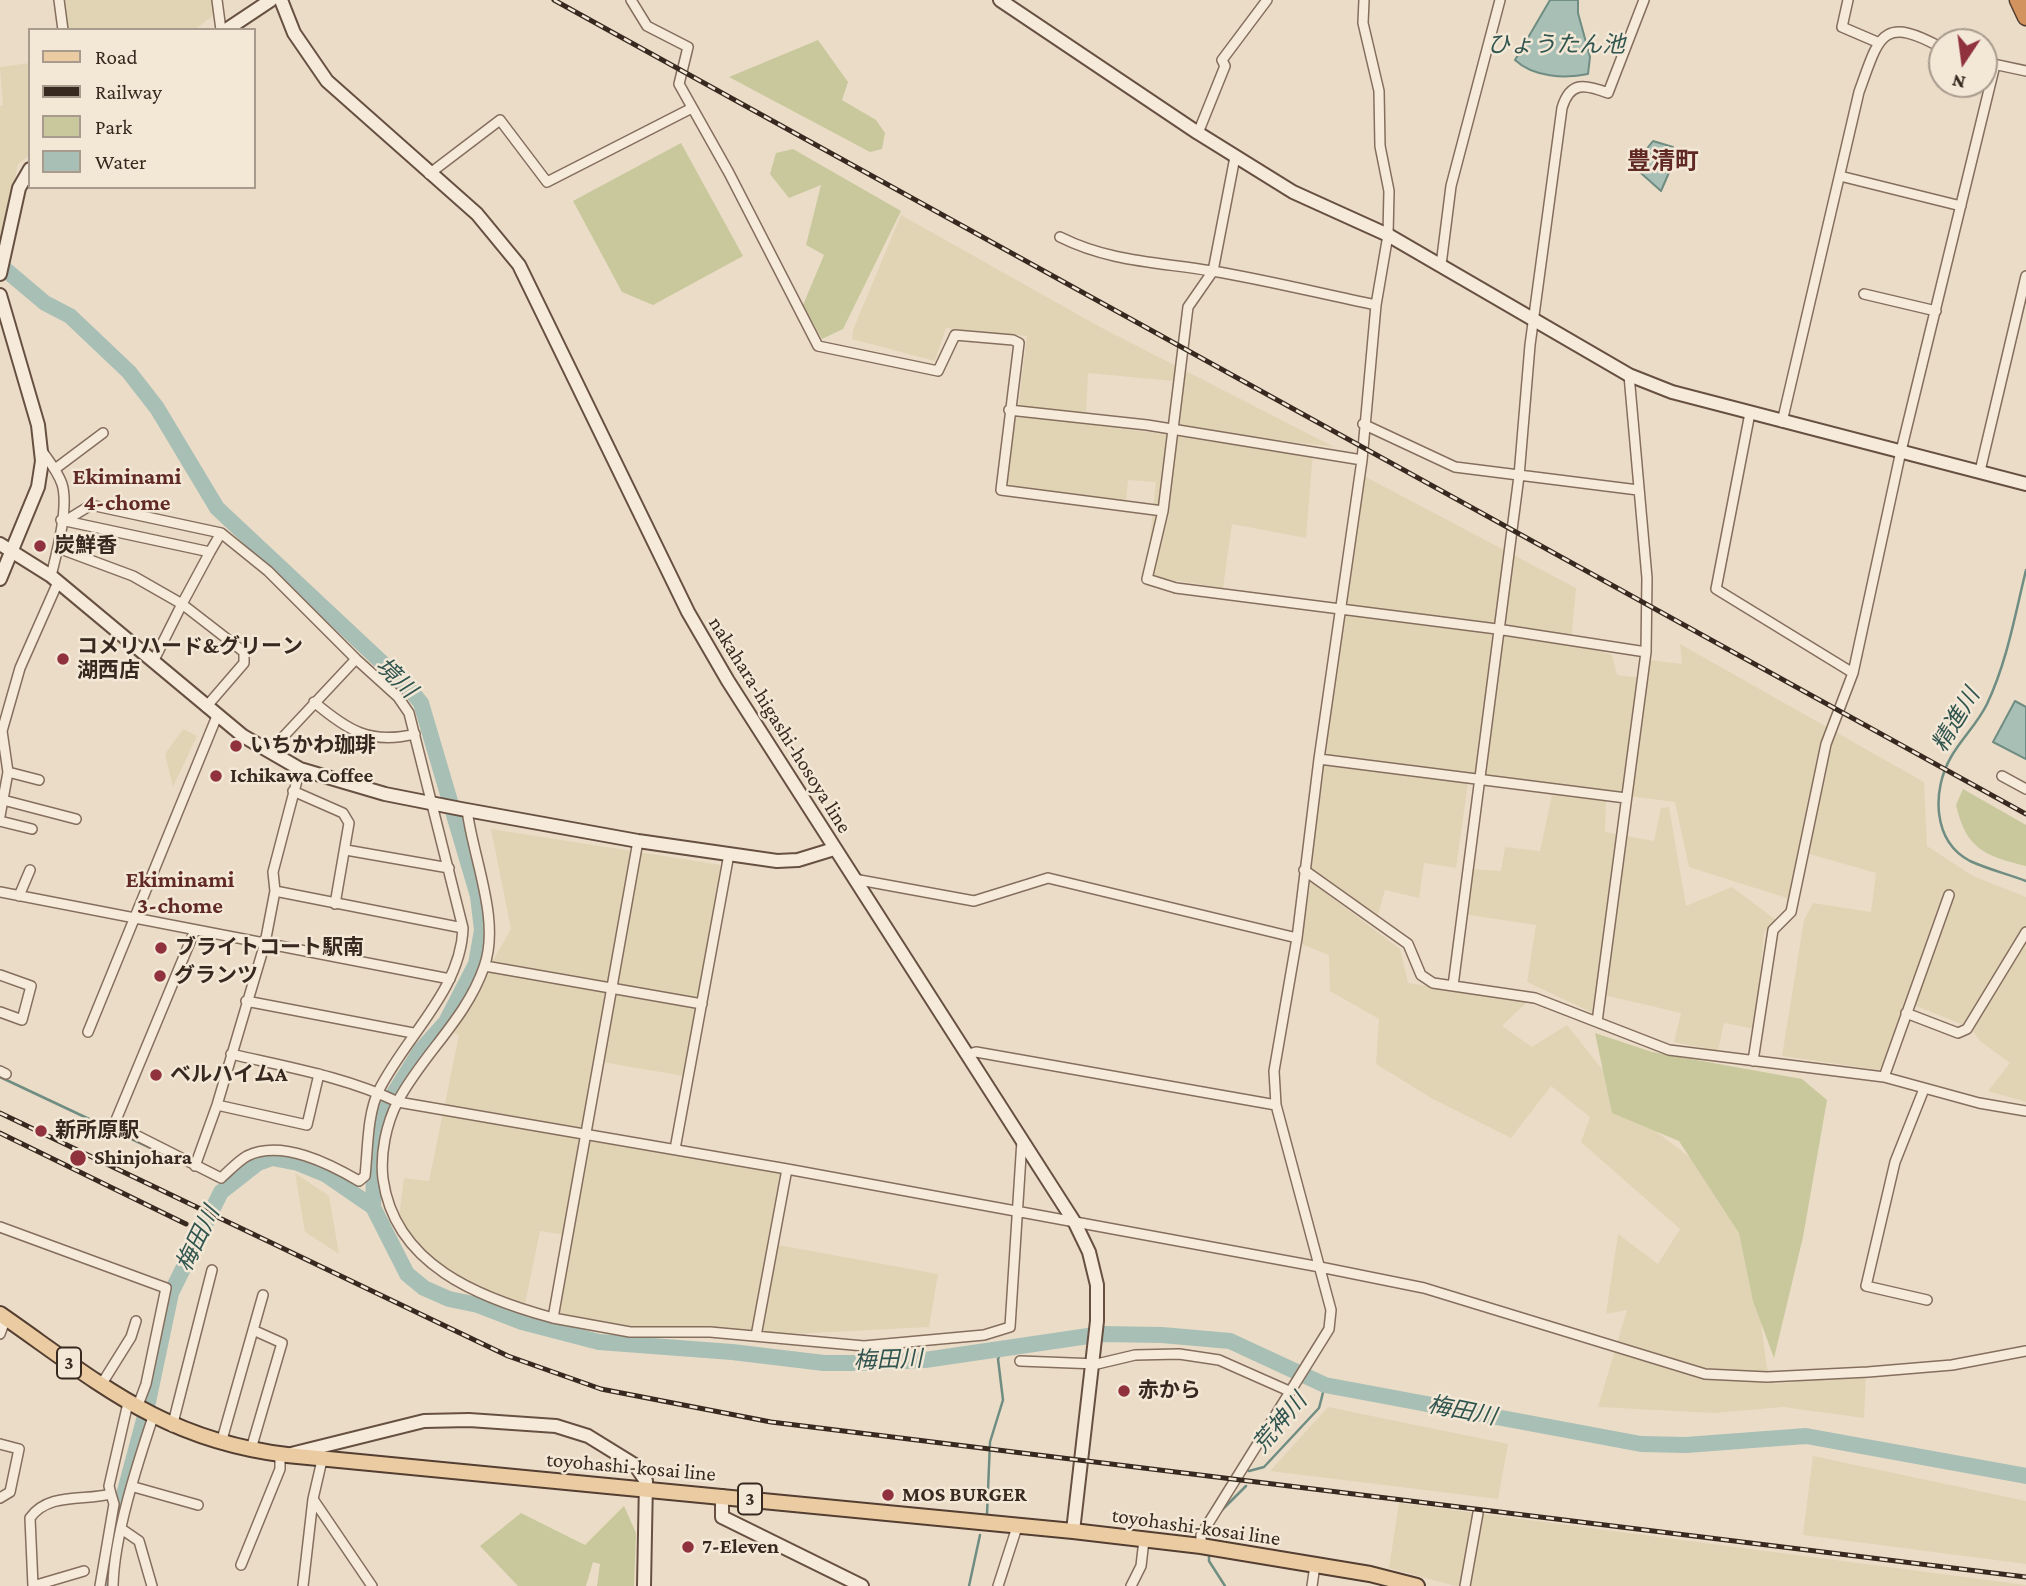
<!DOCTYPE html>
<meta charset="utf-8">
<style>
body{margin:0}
#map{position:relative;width:2026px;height:1586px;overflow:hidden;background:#ebdcc7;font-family:"Crimson Pro",serif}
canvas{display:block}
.legend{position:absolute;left:28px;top:28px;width:228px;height:161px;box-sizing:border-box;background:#f3e7d6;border:2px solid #a89b8d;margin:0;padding:9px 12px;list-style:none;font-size:21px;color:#372920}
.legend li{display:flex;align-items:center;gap:14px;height:35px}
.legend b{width:35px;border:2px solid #a89b8d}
.north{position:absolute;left:1928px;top:28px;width:70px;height:70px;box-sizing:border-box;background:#f3e7d6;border:2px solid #a89b8d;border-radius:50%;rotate:193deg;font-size:19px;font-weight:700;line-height:28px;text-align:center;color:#372920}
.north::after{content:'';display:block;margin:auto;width:24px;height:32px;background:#90323d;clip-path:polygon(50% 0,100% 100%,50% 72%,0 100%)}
</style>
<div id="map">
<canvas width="2026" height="1586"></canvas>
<ul class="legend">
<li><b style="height:9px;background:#ebcca2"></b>Road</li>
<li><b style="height:9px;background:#372920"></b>Railway</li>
<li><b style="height:19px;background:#c8c89c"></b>Park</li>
<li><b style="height:19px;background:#a8bfb6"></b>Water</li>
</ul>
<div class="north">N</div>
</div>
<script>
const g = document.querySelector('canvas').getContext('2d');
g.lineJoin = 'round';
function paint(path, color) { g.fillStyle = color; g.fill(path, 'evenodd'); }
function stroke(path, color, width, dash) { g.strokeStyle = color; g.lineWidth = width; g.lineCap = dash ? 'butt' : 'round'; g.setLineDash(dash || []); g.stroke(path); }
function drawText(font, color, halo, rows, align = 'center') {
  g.font = font + ' "Crimson Pro","Noto Sans JP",serif'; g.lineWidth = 5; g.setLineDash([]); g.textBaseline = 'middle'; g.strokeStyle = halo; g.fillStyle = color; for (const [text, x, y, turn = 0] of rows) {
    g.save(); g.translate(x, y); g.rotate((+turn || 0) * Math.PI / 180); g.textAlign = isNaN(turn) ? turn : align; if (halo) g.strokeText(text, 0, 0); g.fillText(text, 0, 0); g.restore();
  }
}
paint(new Path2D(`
 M61,0H211L214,15L194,30H63Z
 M30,63V155L18,164L3,238H0V106L3,105L0,67Z
 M901,215L1100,327L1334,447L1167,426L1173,381L1088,373L1086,415L1018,407L1027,336L946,328L935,361L852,339L853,330Z
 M1014,415L1313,453L1306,538L1232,524L1223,588L1146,576L1156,482L1128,480L1126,503L1005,487Z
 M1364,476L1576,588L1571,642L1612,655L1617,675L1649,679V660L1682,664L1680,644L1924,782L1927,846L1973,876L2026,897V1102L1988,1091L2010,1063L1980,1041L1971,1028L1914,1005L1879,1070L1782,1056L1804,920L1813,903L1871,912L1876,873L1799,851L1793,900L1689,867L1675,802L1324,756Z
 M183,729L197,736L173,787L165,754Z
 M1320,763L1468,783L1456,868L1424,863L1419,898L1385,890L1378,915L1307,866Z
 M1552,795L1606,801L1605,832L1654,841L1661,808L1669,807L1686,906L1732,887L1776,920L1764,932L1755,1029L1724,1023L1718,1051L1674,1042L1681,1013L1600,994L1595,1014L1527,982L1536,925L1463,914L1473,869L1501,871L1505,847L1540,851Z
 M491,829L721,865L684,1076L602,1062L591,1138L780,1173L767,1243L938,1274L929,1327L772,1335L612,1325L559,1313L572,1236L540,1231L525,1304L488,1293L450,1273L420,1247L399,1216L404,1178L429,1181L459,1035L452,1032L511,929Z
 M1311,882L1400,949L1408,983L1528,1001L1502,1026L1532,1047L1567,1025L1644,1122L1723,1183L1749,1234L1767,1368L1775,1384L1866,1374L1864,1418L1783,1407L1714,1413L1598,1407L1627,1310L1606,1314L1618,1234L1658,1264L1680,1229L1581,1142L1590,1117L1551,1086L1511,1138L1433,1099L1376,1064L1379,1019L1330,991L1329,955L1299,943Z
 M295,1173L329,1196L339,1254L305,1232Z
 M1328,1407L1508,1444L1498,1499L1270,1471Z
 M1813,1456L2026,1501V1564L1803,1535Z
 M1399,1503L2026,1585V1586H1455L1389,1568Z`), '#e0d4b5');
paint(new Path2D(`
 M818,40L848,82L842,100L876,120L885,133L882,149L870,152L729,77Z
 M681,143L743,256L653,305L622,292L573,201Z
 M793,149L901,211L843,329L822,339L803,305L824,255L806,245L821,185L789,198L770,174L776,153Z
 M1963,789L2026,825V866C1985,856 1966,849 1956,805Z
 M1595,1033L1652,1052L1802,1079L1827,1100L1803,1237L1774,1358L1753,1301L1739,1233L1679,1141L1612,1113Z
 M624,1506L636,1533L634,1586H597L600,1564L593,1562L586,1586H518L480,1546L521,1513L585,1545Z`), '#c8c89c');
const water = new Path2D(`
 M1550,0H1578V13L1590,57L1588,74C1565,79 1533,77 1515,60Z
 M1653,141L1673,147L1671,168L1661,191L1633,166Z
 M2015,701L2026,707V759L1993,742Z`);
paint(water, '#a8bfb6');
stroke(water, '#6f8d82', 2);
stroke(new Path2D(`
 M2026,570C2015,615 2007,662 1987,704C1978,723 1962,738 1951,757C1932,790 1932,841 1970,861C1987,869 2008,874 2026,881
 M0,1077L174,1159
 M221,1181L228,1184
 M1249,1471L1264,1467L1319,1408L1325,1385
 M1219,1513L1246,1486
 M987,1514L990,1442L1003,1400L998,1359L1003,1347
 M1209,1542L1210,1528
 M1209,1552V1561L1225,1586
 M969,1586L980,1535`), '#6f8d82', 2.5);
stroke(new Path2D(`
 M0,265L45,303L70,316L129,372L157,408L217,508L407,686L421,703L478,896L482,930L476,964L446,1022L421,1050L388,1103L375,1146L373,1207
 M105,1586L110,1547L145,1416L171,1293L221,1192L258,1163L272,1158L298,1163L325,1174L373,1207L407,1274L424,1288L449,1299L478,1305L522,1322L599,1342L732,1352L824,1363H862L925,1360L1102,1334L1162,1335L1230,1341L1325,1385L1641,1444L1686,1445L1806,1436L2026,1476`), '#a8bfb6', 16);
const street = new Path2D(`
 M59,0L63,30
 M217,0L221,30
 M631,0L647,26L688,47L679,84L729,173L818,346L938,371L955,335L1013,340L1019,343L1001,490L1163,511
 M1848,0L1842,27L1877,42
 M1984,62L2026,71
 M1198,133L1225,66L1222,60L1267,0
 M1235,157L1213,271L1188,307L1163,511L1147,579L1176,588L1497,629L1646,652
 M429,174L500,120L547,182L690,109
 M1840,176L1961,206
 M1060,237C1110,262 1158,262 1212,271C1267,280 1322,294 1376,305
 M1441,265L1451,186L1500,0
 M1864,294L1936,311
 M1009,410L1147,425L1362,460
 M1750,413L1716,589L1853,673
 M1782,422L1859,92C1879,37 1881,14 1942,48
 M1363,424L1455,467L1638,490
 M42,451C49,461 58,472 62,484C69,507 57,552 51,576
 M55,469L103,433
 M1980,471L2026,276
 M61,520L210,552L221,533L268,571L356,659L269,752
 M65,521L91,505L221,533
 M58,548L133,576L182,604L153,662
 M314,702C347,730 370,745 415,734
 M206,707L244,663V652L182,604L210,552
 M1319,759L1626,798
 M8,772L39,780
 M2002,776L2026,789
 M293,791L343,813L349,823L335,904
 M3,800L76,819
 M467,810C473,858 501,921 484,967C466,1019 423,1054 398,1101C386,1124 380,1154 383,1179C395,1265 479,1298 553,1318
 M0,816L8,772L2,731L20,668L58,582
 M0,821L32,829
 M638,841L553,1318L630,1332H710L864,1346L984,1335L1010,1327L1022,1140
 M346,850L449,868
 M1304,870L1408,944L1421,975L1433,983L1535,998L1669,1050L1884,1077L1979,1103L2026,1111
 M854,879L974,901L1048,878L1297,938
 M275,891L463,928
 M0,892L450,979
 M19,896L30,870
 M195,930L116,1120L120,1127L221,1178C229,1171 238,1161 247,1156C282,1139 330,1164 359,1181L365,1176C368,1149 367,1114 379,1090C406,1036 461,990 463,928L409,713L398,697L356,659
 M485,966L702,1004
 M0,975L31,986L22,1020L0,1012
 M1453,986L1519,476L1530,345L1562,108C1570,81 1585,84 1608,93L1644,0
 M246,1001L413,1033
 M1906,1013L1958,1033L1967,1029L2026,932
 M1597,1022L1646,652L1647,578L1629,375
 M88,1032L217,716
 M231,1054C287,1067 346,1077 398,1102L787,1169L1320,1267L1424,1288L1705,1374L1767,1377L1868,1372L1952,1365L2026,1351
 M968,1054L976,1052L1276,1105
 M1753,1061L1773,930L1791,912L1826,744L1853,673L1901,451L1995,65
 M0,1071L6,1074
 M1884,1077L1949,895
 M1924,1089L1895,1162L1866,1286L1927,1300
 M217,1105L307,1125L319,1074
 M675,1149L729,854
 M195,1166L217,1105L265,943L275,891L273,872L300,769
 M0,1227L166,1288L146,1384L137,1408
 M0,1334L6,1318
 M756,1336L787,1169
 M1020,1361L1097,1364L1135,1355L1179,1354L1219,1360L1289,1391
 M101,1385L131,1337L136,1321
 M172,1427L212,1270
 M221,1443L263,1295
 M0,1444L19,1449L10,1492L0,1498
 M251,1449L282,1343L253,1330
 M134,1487L198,1505
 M313,1499L372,1586
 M123,1530L139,1541L152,1586
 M1201,1546V1535L1329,1329L1331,1310L1276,1105L1274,1071L1297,938L1319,759L1362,460L1376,305L1388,235L1389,191L1380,146L1379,91L1363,23L1364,0
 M241,1565L280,1469V1454
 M33,1586L30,1518C48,1492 85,1501 111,1494L109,1486L128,1403
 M33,1586L84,1571
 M100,1586L114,1504L111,1494
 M113,1586C114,1536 137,1465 153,1417
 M303,1586L313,1499L323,1456
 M998,1586L1017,1527
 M1131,1586L1141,1566L1144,1540
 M1312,1586L1315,1565
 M1465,1586L1478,1513`);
const secondary = new Path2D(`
 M281,0L294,33L327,81L477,214L519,265L688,612L728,681L1075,1223L1089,1252L1097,1285V1321L1073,1531
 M1000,0L1198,133L1293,192L1388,235L1629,375L1672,392L2026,484
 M226,30L271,0
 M0,274L19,188L30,169
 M0,295L38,425L42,461L38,487L0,579
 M0,544L51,576L243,736L300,769L385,794L461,809L638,841L777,861L798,860L834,849
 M287,1455L424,1421L469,1420L556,1426L588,1436L635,1465L646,1481L644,1586
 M722,1496V1517L862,1586`);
const primary = new Path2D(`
 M0,1314C98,1382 162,1440 287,1455L1073,1531L1201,1546L1370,1574L1417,1586`);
const highway = new Path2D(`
 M2018,0L2026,17`);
stroke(street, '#856e5e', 12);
stroke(secondary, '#675041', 16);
stroke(primary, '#533e31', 18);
stroke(highway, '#533e31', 19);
stroke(street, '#f6ebda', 9);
stroke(secondary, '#f6ebda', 12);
stroke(primary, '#ebcca2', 14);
stroke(highway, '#d3935f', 16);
const rail = new Path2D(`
 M554,0L2026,814
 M0,1113L508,1356L601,1389L771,1422L2026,1577
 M0,1133L186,1224`);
stroke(rail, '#372920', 5);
stroke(rail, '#f3e7d6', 2.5, [8]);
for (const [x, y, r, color] of [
 [40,546,7,"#90323d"],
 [63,659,7,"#90323d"],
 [236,746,7,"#90323d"],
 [216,776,7,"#90323d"],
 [161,948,7,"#90323d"],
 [160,976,7,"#90323d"],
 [156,1075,7,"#90323d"],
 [41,1131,7,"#90323d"],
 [78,1158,9,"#90323d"],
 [1124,1391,7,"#90323d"],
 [888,1495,7,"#90323d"],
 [688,1547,7,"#90323d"]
]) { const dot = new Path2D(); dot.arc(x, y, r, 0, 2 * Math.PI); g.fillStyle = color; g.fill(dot); stroke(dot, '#f3e7d6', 2.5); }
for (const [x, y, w] of [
 [69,1363,24],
 [750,1499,24]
]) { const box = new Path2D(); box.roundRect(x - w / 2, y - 15.5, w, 31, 5); g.fillStyle = '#f3e7d6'; g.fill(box); stroke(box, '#372920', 2); }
drawText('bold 19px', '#372920', null, [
 ["3",69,1363],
 ["3",750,1499]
]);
drawText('bold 21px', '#372920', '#f3e7d6', [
 ["炭鮮香",54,546],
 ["コメリハード&グリーン",77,647],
 ["湖西店",77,671],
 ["いちかわ珈琲",250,746],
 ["Ichikawa Coffee",230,776],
 ["ブライトコート駅南",175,948],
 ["グランツ",174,976],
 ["ベルハイムA",170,1075],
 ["新所原駅",55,1131],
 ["Shinjohara",94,1158],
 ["赤から",1138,1391],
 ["MOS BURGER",902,1495],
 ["7-Eleven",702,1547]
], 'left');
drawText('21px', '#372920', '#f3e7d6', [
 ["nakahara-higashi-hosoya line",780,725,58],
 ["toyohashi-kosai line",631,1467,5],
 ["toyohashi-kosai line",1196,1527,8]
]);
drawText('italic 23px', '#31554f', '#f3e7d6', [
 ["ひょうたん池",1556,45],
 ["境川",396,678,44],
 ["精進川",1956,720,-59],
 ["梅田川",198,1239,-64],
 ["梅田川",888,1360,-2],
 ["梅田川",1462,1411,11],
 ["荒神川",1280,1423,-50]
]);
drawText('bold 23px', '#602923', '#f3e7d6', [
 ["Ekiminami",127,477],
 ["4-chome",127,503],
 ["Ekiminami",180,880],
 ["3-chome",180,906]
]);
drawText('bold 24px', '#602923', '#f3e7d6', [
 ["豊清町",1663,162]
]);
</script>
